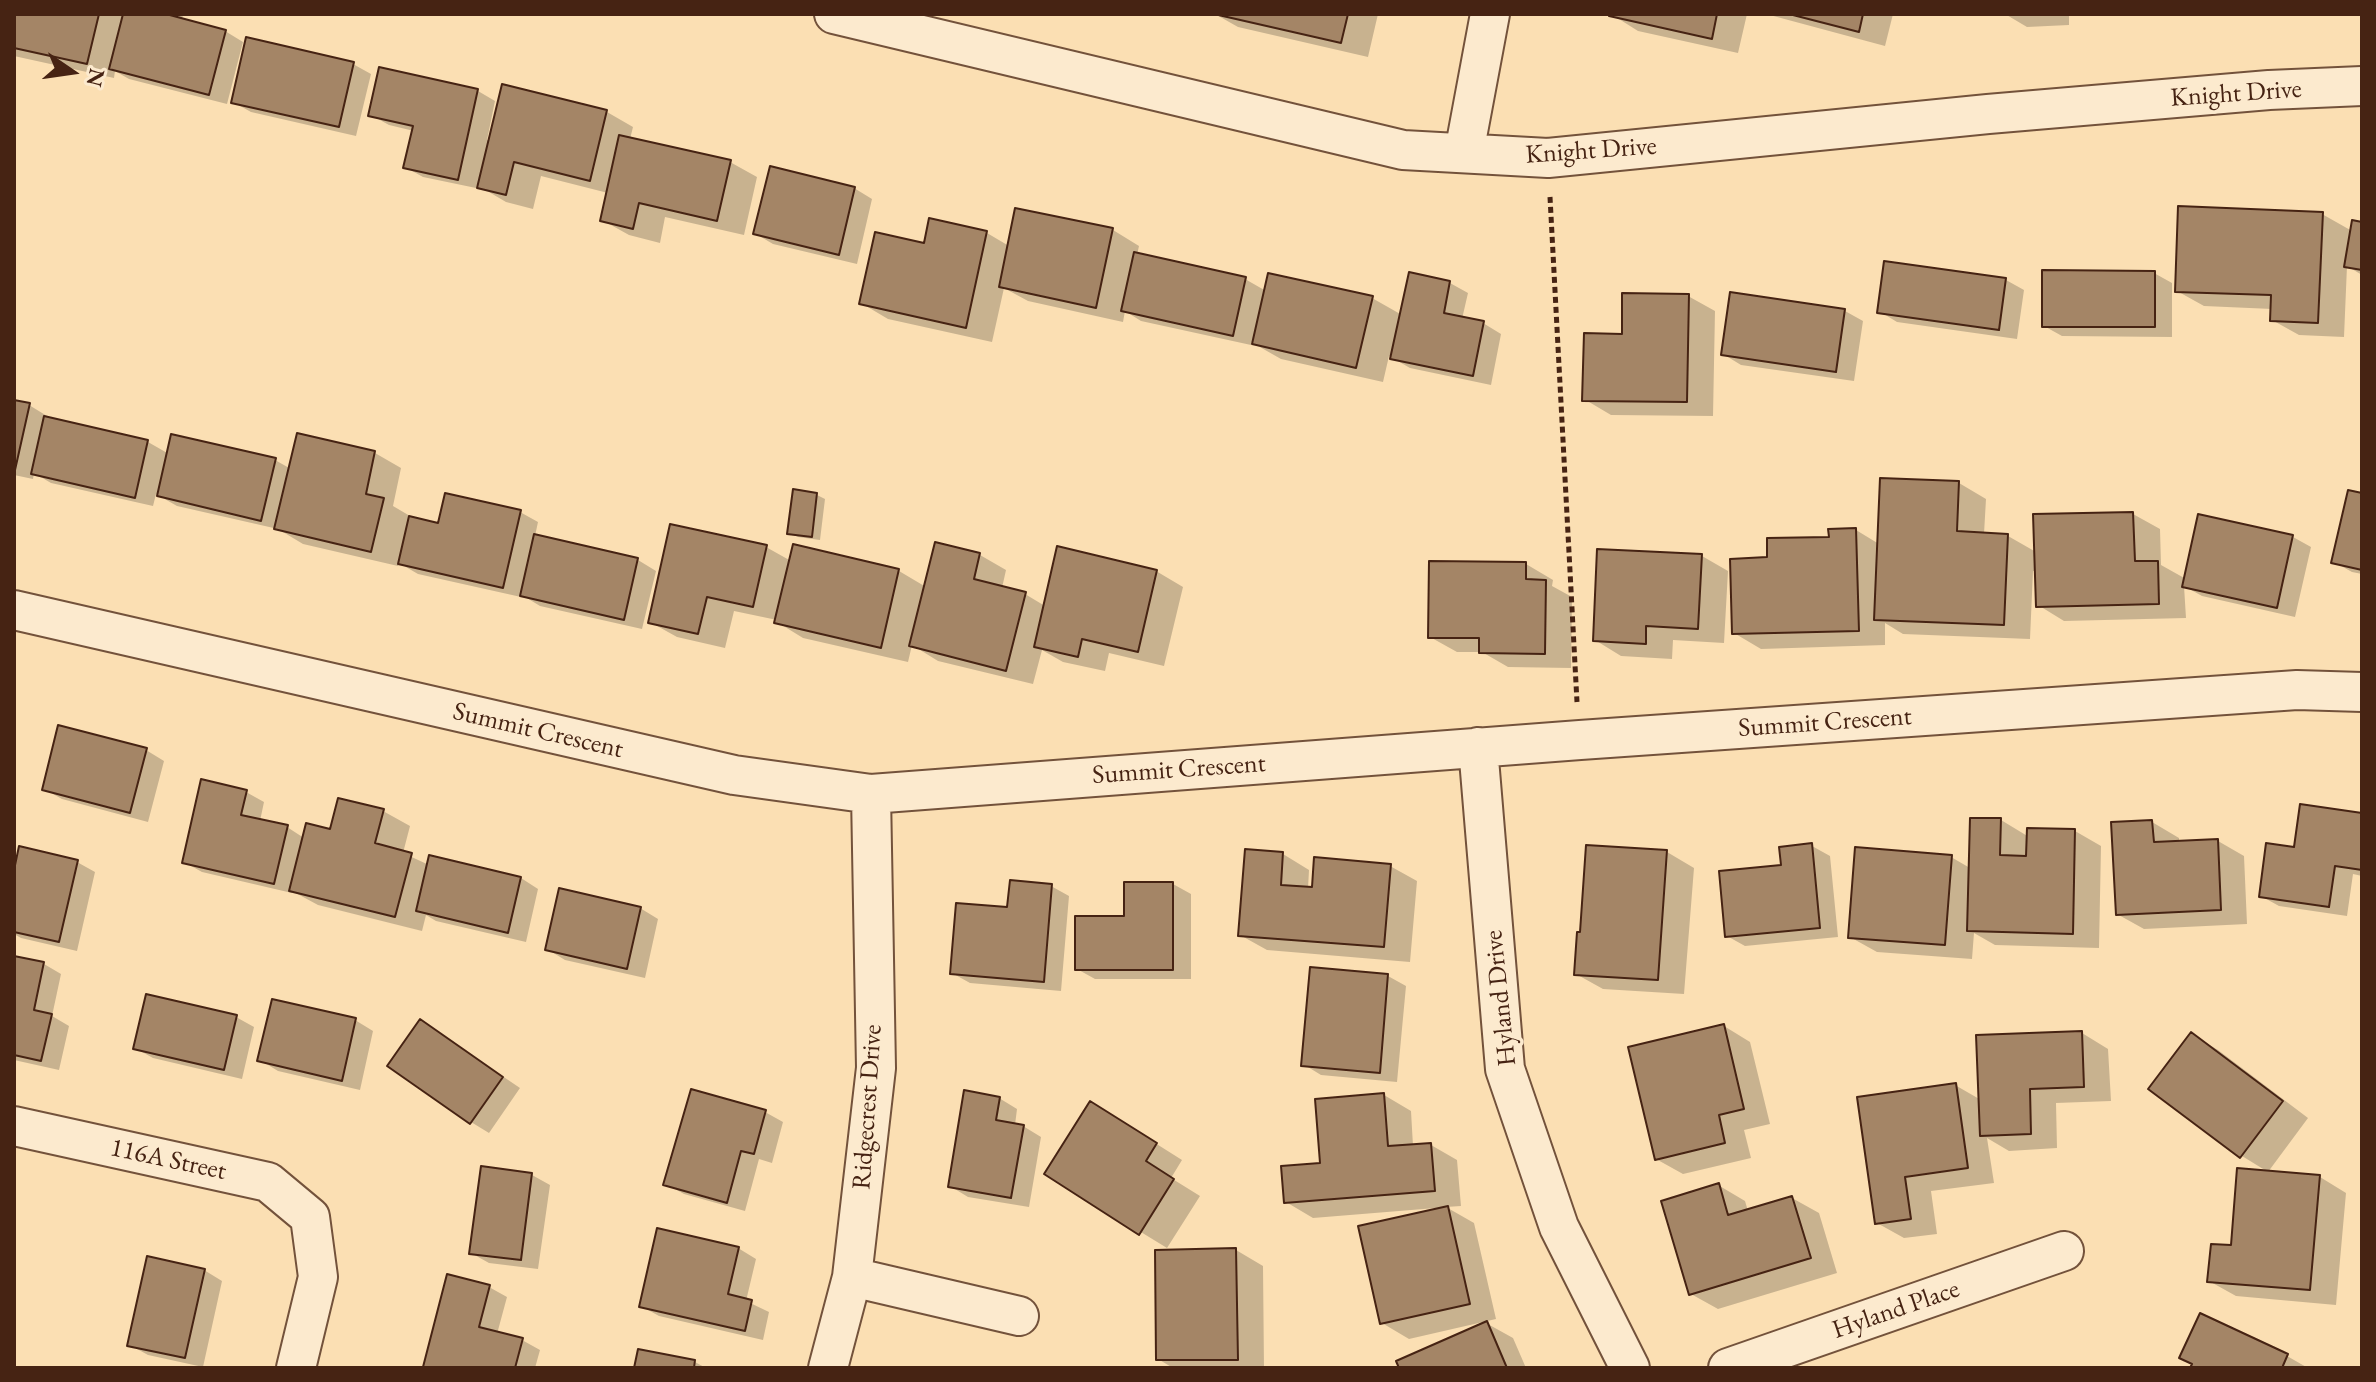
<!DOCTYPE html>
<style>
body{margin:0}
#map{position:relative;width:2376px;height:1382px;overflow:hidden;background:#fbdfb3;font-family:"EB Garamond",serif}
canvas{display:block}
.frame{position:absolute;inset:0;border:16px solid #462313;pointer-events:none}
.north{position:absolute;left:32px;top:32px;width:80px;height:80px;-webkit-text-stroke:6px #fceace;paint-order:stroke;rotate:103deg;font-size:22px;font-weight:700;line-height:32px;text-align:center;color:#462313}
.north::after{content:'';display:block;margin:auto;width:28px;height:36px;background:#462313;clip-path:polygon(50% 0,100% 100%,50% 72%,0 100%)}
</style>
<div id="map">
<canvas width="2376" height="1382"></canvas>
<div class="frame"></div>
<div class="north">N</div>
</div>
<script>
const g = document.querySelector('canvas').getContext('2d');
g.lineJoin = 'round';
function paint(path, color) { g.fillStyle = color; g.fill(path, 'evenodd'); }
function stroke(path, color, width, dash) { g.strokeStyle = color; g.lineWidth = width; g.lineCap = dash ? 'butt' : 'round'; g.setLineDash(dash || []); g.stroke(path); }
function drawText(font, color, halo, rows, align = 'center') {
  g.font = font + ' "EB Garamond",serif'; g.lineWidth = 7; g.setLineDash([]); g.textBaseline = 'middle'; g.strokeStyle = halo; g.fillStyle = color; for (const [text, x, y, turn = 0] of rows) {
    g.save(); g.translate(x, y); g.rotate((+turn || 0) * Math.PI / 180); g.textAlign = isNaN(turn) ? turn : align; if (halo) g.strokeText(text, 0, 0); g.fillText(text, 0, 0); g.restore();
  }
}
paint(new Path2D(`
 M14,14H183L182,20L225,31L243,42L227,104L129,79L115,71L114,78L14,56Z
 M1215,14H1378L1368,57L1238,27Z
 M1611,14H1747L1738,53L1638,31Z
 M1766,14H1893L1885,46Z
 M2005,14H2069V25L2027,27Z
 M353,64L371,74L356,136L251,112L233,102Z
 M380,70L478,91L495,101L487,140L491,141L504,87L607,112L633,127L630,139L730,162L757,177L744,235L665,217L660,243L629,235L602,220L608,193L541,176L533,209L506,202L477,185L476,188L423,177L405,167L414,131L389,125L371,115Z
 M854,188L872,199L857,264L773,244L756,234Z
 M2322,214L2352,231L2362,224V275L2347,266L2344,337L2299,335L2272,320V309L2204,306L2177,291Z
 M930,221L987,233L1009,246L1113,230L1139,246L1137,255L1245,279L1266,291L1372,298L1402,315L1450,283L1468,293L1462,319L1483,323L1501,334L1491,385L1410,368L1389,356L1383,382L1281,359L1251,342V345L1141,321L1125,311L1123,322L1028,301L1004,288L992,342L888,319L861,303L925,245Z
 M2154,273L2172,283V337L2062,336L2044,326Z
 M2006,280L2024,290L2017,339L1897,322L1879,311Z
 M1688,296L1715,311L1713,416L1611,415L1584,399L1624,336Z
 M1845,311L1863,321L1854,381L1741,365L1723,354Z
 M14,402L29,405L47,416V419L148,442L169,454L275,460L291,469L299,435L375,453L401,468L393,506L410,516L409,518L439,525L520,512L538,522L535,536L638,560L656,571L642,629L540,606L522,595L521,597L418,574L399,563L398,566L303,544L278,529L177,506L156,494L153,506L51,483L34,473L33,479L14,475Z
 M1959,483L1986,499L1984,534L2008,536L2036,552L2133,514L2160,529L2161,565L2186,579L2200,516L2293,537L2311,547L2295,617L2202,596L2184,586L2186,618L2064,621L2038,605L2037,571H2033L2030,639L1903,634L1885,623V645L1761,649L1734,633L1769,559L1856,530L1879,544Z
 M817,495L825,499L820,540L798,537L789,532Z
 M2362,495V574L2352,572L2334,562Z
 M766,547L791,561L794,547L899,571L926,587L980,555L1006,570L1002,588L1025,594L1045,606L1156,571L1183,587L1164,666L1109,653L1105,671L1063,662L1042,650L1033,684L938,661L912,645L908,662L803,638L777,622V620L734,611L725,648L677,637L650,622Z
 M1702,556L1728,571L1724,643L1673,640L1672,659L1621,656L1595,640Z
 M1526,564L1553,580L1552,586L1572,597L1571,668L1508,667L1482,652H1457L1430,637Z
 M60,727L146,750L164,761L148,822L62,799L44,789Z
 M246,792L264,802L260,821L287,827L304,838L332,832L383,811L410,826L403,853L429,865L521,878L538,889L526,942L436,921L426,915L422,931L318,905L292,891V893L202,872L184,862Z
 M2362,815V876L2353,874L2347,916L2279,906L2261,896L2295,849Z
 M2001,820L2029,837L2075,831L2101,846L2099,948L1995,945L1974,933L1972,959L1877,952L1850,937L1951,857L1970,868Z
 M2152,822L2179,838V843L2218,841L2244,856L2247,924L2144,929L2117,914Z
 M1812,846L1830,856L1838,937L1745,946L1727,936L1783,867Z
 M1667,852L1694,868L1684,994L1603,989L1576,974Z
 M1283,854L1309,870L1308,889L1390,866L1417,881L1410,962L1267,950L1240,935Z
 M77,862L95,872L77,951L21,938L14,934V879Z
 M1173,884L1191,894V979H1095L1077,969L1126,918Z
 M1051,886L1069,896L1061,991L970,983L952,973L1009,909Z
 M640,908L658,919L645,978L565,960L547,949Z
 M14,958L44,964L61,974L52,1016L69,1026L59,1070L14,1060Z
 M1388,976L1406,986L1397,1082L1321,1075L1303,1064Z
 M236,1017L254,1027L242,1079L153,1058L135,1048Z
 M355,1020L373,1031L360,1090L278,1071L260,1060Z
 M421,1021L520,1088L489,1133L471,1122Z
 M1724,1026L1750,1042L1770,1124L1744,1130L1751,1158L1683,1174L1656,1159Z
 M2082,1033L2108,1049L2111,1101L2056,1103L2057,1148L2009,1151L1987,1138L1994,1183L1931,1191L1937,1234L1904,1238L1877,1223L1955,1085L1981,1100Z
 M2191,1034L2218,1050L2308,1118L2268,1172L2242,1156L2151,1088Z
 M1384,1095L1411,1111L1413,1146L1431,1145L1457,1160L1461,1206L1446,1207L1474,1223L1496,1319L1409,1339L1382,1323L1436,1208L1313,1218L1286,1202L1323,1165Z
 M999,1098L1017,1109L1015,1125L1023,1126L1041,1137L1029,1207L968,1197L950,1186Z
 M765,1112L783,1122L772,1163L759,1159L745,1211L684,1194L666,1184Z
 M1117,1119L1182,1160L1171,1178L1200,1196L1167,1248L1046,1174Z
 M532,1175L550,1185L538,1269L489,1263L471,1253Z
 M2320,1177L2346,1193L2336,1305L2236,1296L2209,1281L2233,1247Z
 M1718,1185L1745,1201L1748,1211L1792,1198L1819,1213L1837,1273L1718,1309L1691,1294Z
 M738,1248L756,1259L746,1301L769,1312L763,1340L659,1316L641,1306Z
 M1236,1250L1263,1266L1264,1368H1173L1158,1359Z
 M204,1270L222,1281L203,1367L148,1355L130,1345Z
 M489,1287L507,1297L497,1334L522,1340L540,1350L535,1368L425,1366Z
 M2201,1316L2287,1356L2308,1368H2192Z
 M1486,1323L1513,1338L1526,1368H1401Z
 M695,1362L706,1368H636Z`), '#0003');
const building = new Path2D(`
 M14,14H99L87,64L14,48Z
 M123,14H166L226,30L209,95L109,69Z
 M1214,14H1348L1341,43Z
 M1609,14H1717L1712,39L1609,16Z
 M1789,14H1863L1859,32Z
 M246,37L354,62L339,127L231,103Z
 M379,67L478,89L458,180L403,168L413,126L368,116Z
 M502,84L607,110L590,181L514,162L506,195L477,188Z
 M619,135L731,160L717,221L639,203L633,229L600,221Z
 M770,166L855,187L839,255L753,234Z
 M2178,206L2323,212L2318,323L2270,321L2271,295L2175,292Z
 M1015,208L1113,228L1096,308L999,287Z
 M929,218L987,231L966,328L859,304L875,232L924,243Z
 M2352,220L2362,222V270L2344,267Z
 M1134,252L1246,277L1233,336L1121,311Z
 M1884,261L2006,278L1999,330L1877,313Z
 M2042,270L2155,271V327H2042Z
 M1409,272L1450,281L1444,313L1484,321L1473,376L1390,359Z
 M1268,273L1373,296L1356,368L1252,344Z
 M1730,292L1845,309L1836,372L1721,355Z
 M1622,293L1689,294L1687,402L1582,401L1584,333L1622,334Z
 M14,400L30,403L15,470H14Z
 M44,416L148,440L135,498L31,474Z
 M297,433L375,451L366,494L384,498L371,552L274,529Z
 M171,434L276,458L261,521L157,496Z
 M1880,478L1959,481L1957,531L2008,534L2004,625L1874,620Z
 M793,489L817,493L812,537L787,534Z
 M2348,490L2362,493V570L2331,563Z
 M445,493L521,510L503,588L398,564L409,516L438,523Z
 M2133,512L2135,561H2158L2159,604L2036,607L2033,514Z
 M2198,514L2293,535L2277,608L2182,587Z
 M670,524L767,545L753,607L707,597L698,634L648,623Z
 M1856,528L1859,631L1732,634L1730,559L1767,557V538L1829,537L1828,529Z
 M534,534L638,558L624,620L520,596Z
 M935,542L980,553L974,579L1026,592L1006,671L909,646Z
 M793,544L899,569L881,648L774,623Z
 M1057,546L1157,570L1138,652L1082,639L1078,657L1034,647Z
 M1597,549L1702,554L1698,629L1646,626V644L1593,641Z
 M1429,561L1526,562V579L1546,580L1545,654L1479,653V638H1428Z
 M58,725L147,748L130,813L42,790Z
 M201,779L247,790L241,815L288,825L274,884L182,863Z
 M338,798L384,809L375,843L412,853L395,917L289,891L306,823L330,829Z
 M2300,804L2362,813V870L2335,866L2329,907L2259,897L2266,843L2294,847Z
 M1970,818H2001L2000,855L2026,856L2027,828L2075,829L2073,934L1967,931Z
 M2152,820L2154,842L2218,839L2221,910L2116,915L2111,822Z
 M1812,843L1820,928L1725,937L1719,871L1781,865L1779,847Z
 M1586,845L1667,850L1658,980L1574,975L1577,932H1580Z
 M19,846L78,860L59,942L14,932V870Z
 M1855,847L1952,855L1945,945L1848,938Z
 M1245,849L1283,852L1281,885L1312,887L1314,857L1391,864L1384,947L1238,936Z
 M429,855L521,877L508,933L416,911Z
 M1010,880L1052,884L1044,982L950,974L956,903L1007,907Z
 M1124,882H1173V970H1075V916H1124Z
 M559,888L641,907L627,969L545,950Z
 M14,956L44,962L34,1010L52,1014L41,1061L14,1055Z
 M1310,967L1388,974L1380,1073L1301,1066Z
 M146,994L237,1015L224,1070L133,1049Z
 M272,999L356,1018L342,1081L257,1061Z
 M420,1019L503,1077L470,1124L387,1066Z
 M1724,1024L1744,1109L1719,1115L1725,1143L1655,1160L1628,1047Z
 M2082,1031L2084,1087L2030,1089L2031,1134L1980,1136L1976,1035Z
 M2191,1032L2283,1101L2240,1158L2148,1089Z
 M1956,1083L1968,1168L1905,1177L1911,1219L1875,1224L1857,1097Z
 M691,1089L766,1110L754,1154L741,1151L727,1203L663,1185Z
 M964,1090L1000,1097L996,1120L1024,1125L1011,1198L948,1187Z
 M1384,1093L1388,1146L1431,1143L1435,1191L1284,1203L1281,1166L1320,1163L1315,1099Z
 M1090,1101L1157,1143L1146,1161L1174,1179L1139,1235L1044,1174Z
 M481,1166L532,1173L521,1260L469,1254Z
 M2237,1168L2320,1175L2310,1290L2207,1282L2211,1244L2231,1245Z
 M1719,1183L1728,1215L1792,1196L1811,1258L1689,1295L1661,1201Z
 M1448,1206L1470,1304L1380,1324L1358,1226Z
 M657,1228L739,1247L728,1294L752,1300L745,1331L639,1307Z
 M1236,1248L1238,1360H1156L1155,1250Z
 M147,1256L205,1269L185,1358L127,1346Z
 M447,1274L490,1285L479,1327L523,1338L515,1368L423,1367Z
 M2200,1313L2288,1354L2282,1368H2190L2192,1364L2179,1358Z
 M1487,1321L1507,1368H1399L1396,1361Z
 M638,1349L695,1360L694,1368H634Z`);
paint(building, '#a48566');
stroke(building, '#462313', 2);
const street = new Path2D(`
 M834,14L1403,150L1548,158L1988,114L2269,90L2362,86
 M1464,153L1490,14
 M14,610L734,775L871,794L1580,740L2297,690L2362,692
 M1478,747L1505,1069L1559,1227L1630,1368
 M14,1126L268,1182L310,1217L318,1277L296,1368
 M852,1277L1019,1316
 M828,1368L852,1277L876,1068L871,794
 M1728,1368L2064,1251`);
stroke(street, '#73523b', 42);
stroke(new Path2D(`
 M1550,197L1577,702`), '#462313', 5, [6, 4]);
stroke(street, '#fceace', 38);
drawText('26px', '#462313', '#fceace', [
 ["Knight Drive",2236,94,-4],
 ["Knight Drive",1591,151,-4],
 ["Summit Crescent",1825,723,-4],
 ["Summit Crescent",538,731,13],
 ["Summit Crescent",1179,770,-4],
 ["Hyland Drive",1501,998,-96],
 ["Ridgecrest Drive",868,1107,-86],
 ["116A Street",168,1160,12],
 ["Hyland Place",1896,1310,-19]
]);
</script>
